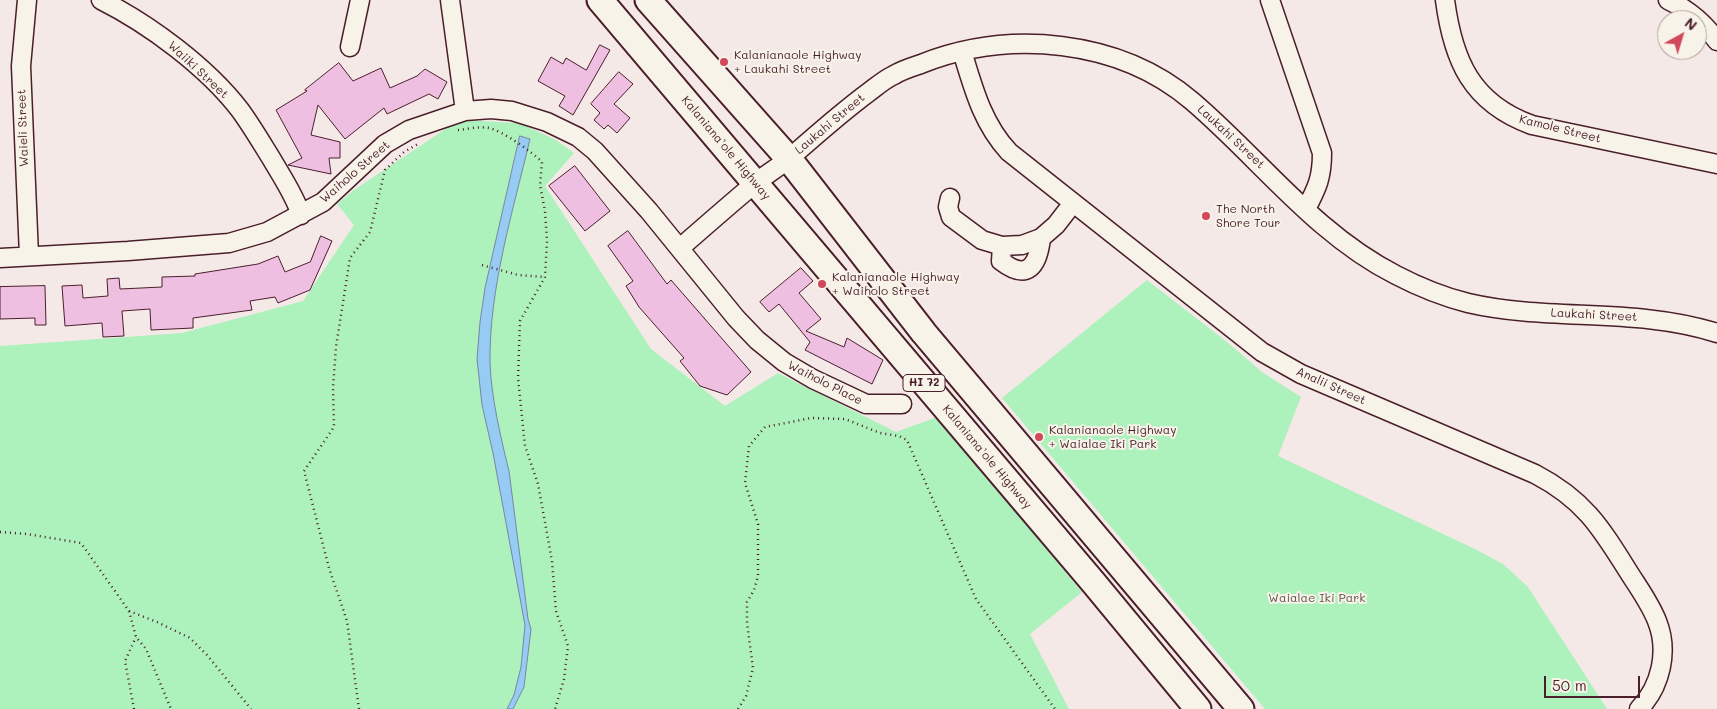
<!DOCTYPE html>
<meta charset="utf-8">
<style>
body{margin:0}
#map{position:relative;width:1717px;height:709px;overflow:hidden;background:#f5e9e7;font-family:Mali,sans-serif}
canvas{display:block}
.north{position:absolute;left:1657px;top:10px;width:50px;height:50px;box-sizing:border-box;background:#f7f3e8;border:1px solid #b29e9c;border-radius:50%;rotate:39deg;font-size:14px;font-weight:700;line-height:20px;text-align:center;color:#4a1f2b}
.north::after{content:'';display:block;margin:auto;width:18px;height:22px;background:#d1495b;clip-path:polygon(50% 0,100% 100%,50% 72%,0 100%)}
.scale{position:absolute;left:1544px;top:676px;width:96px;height:22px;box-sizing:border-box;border:2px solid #4a1f2b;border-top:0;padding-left:6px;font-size:15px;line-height:18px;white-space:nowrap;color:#4a1f2b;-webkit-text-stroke:4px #f7f3e8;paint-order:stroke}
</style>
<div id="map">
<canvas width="1717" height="709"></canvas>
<div class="north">N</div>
<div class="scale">50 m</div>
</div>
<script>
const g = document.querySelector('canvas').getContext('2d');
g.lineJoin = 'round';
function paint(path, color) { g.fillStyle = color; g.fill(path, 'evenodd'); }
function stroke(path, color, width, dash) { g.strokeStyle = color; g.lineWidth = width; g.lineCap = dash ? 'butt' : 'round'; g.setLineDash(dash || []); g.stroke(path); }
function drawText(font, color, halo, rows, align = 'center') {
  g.font = font + ' Mali,sans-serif'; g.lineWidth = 4; g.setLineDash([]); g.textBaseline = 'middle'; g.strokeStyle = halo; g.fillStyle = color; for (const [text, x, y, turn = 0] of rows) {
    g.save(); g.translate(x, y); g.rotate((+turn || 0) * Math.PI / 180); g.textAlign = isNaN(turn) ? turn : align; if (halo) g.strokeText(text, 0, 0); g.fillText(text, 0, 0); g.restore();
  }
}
paint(new Path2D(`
 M459,120L519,123L556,140L574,153L545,186L651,349L725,406L778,373L896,432L937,417L1082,592L1030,634L1069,709H0V346L182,333L303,301L354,225L337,204L354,190Z
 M1147,280L1227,342L1262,372L1301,397L1278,456L1477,550L1503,564L1528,587L1607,709H1265L1002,398Z`), '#adf1bc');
const water = new Path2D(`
 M520,136L530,139C513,211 489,288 490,363C491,396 501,439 509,471L528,619L531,629L524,687L513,709H507L514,695L521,667L525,625L493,453L482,405L477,359L480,322L485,288Z`);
paint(water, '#96cbf4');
stroke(water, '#7886a4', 1);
const building = new Path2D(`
 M600,45L610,50L573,115L559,106L565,96L538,81L551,57L563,64L566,58L586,70Z
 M339,63L353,81L381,68L390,88L417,76L425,69L447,82L438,99L429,94L387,114L384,108L345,139L318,105L311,135L340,142V158H329L331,174L288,165L302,158L276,110L307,91L305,90Z
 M619,72L633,84L614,104L630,118L617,133L608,125L604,129L594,120L600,113L591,104Z
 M575,166L610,211L585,231L549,186Z
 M628,231L667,284L671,280L751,372L727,395L700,386L680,361L684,358L639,307L626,286L633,281L608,246Z
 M321,236L332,241L310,290L278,303L275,297L250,301L252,310L193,318V328L151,330L150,309L122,311L124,336L103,337L102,323L65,326L62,286L82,285L83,298L108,296L107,279L119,278L120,289L162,287V277L195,276V274L258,264L278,256L285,272L310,262Z
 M801,268L813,281L799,293L821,319L806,331L844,347L847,338L883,360L872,384L805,350L810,342L779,304L769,312L760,302Z
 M45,286L46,325H35V318L0,319V287Z`);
paint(building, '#eebfe1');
stroke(building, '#4a1f2b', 1);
const minor = new Path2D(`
 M27,0L21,66L29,256
 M101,0C149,24 207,67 240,110C251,125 261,142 271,158C282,177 294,194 301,215
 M450,0L465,111
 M1270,0L1322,153C1322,178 1317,188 1306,209
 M1445,0C1453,60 1471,103 1532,125L1717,164
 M1668,0C1687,9 1705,24 1717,41
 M350,47L360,0
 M962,51C973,87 982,123 1009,152L1262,352L1301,374L1535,474C1583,499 1600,526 1628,571C1638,587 1650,603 1657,621C1669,651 1661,686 1639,709
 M950,198L948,207L951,217L982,240L1002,246L1022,245L1041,238L1056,225L1073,203
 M1002,246L1001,261C1028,282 1038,265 1041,238
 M680,248C704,227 728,206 753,185C765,175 779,167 791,157C817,134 842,112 869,92C877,86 885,79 894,75C902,70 912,67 921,64C1009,29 1119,39 1192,101C1260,159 1315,234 1396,275C1419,287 1444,297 1468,303C1550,322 1636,307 1717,333
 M0,258L128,251L229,243L267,232L323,202L385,144L409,130L465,111L491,109L512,111L547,122L578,137L595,151L649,211L736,318L757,340L784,362L813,379L866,404H902`);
const highway = new Path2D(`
 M600,0L1093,582L1198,709
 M648,0L789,159L924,333L1241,709`);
stroke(minor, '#4a1f2b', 21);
stroke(highway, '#4a1f2b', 29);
stroke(new Path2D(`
 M458,130C468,129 479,126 489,128C503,131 532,152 542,162L540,185L545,211L547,241L545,277L520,321L518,378L525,446L538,484L552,561L556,611L568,646L564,679L555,709
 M482,265L518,275L545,277
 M0,532L27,534L81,543L129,611L136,637L146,649L171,709
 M129,611L157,622L190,638L207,655L251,709
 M134,709L125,661L136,637
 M359,709L347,621L329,568L304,471L334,427L333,387L336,347L350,258L370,232L385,170L404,152L418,144
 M738,709L746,696L753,668L747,623V602L754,590L758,576V524L745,483L749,446L765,427L811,418L845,419L880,433L899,436L907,440L976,599L1055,709`), '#4a1f2b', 2.5, [1, 4]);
stroke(minor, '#f7f3e8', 18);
stroke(highway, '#f7f3e8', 25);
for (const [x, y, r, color] of [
 [724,62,5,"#d1495b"],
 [1206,216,5,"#d1495b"],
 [822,284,5,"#d1495b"],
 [1039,437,5,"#d1495b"]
]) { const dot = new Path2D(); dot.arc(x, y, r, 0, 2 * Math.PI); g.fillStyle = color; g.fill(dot); stroke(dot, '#f7f3e8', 2); }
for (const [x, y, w] of [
 [924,383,42]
]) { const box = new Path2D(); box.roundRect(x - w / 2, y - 8.5, w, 17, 4); g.fillStyle = '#f7f3e8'; g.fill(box); stroke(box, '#4a1f2b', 1); }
drawText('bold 11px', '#4a1f2b', null, [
 ["HI 72",924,383]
]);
drawText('12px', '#4a1f2b', '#f7f3e8', [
 ["Kalanianaole Highway",734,55],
 ["+ Laukahi Street",734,69],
 ["The North",1216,209],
 ["Shore Tour",1216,223],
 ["Kalanianaole Highway",832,277],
 ["+ Waiholo Street",832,291],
 ["Kalanianaole Highway",1049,430],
 ["+ Waialae Iki Park",1049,444]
], 'left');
drawText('12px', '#4a1f2b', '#f7f3e8', [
 ["Waiiki Street",198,70,43],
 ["Laukahi Street",830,124,-40],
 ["Waieli Street",23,128,-92],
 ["Kamole Street",1560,129,14],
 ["Laukahi Street",1231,137,43],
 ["Kalaniana’ole Highway",726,148,50],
 ["Waiholo Street",355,172,-41],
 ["Laukahi Street",1594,315,3],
 ["Waiholo Place",825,383,27],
 ["Analii Street",1331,386,24],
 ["Kalaniana’ole Highway",987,457,50]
]);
drawText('12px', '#63544f', '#f7f3e8', [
 ["Waialae Iki Park",1317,598]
]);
</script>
